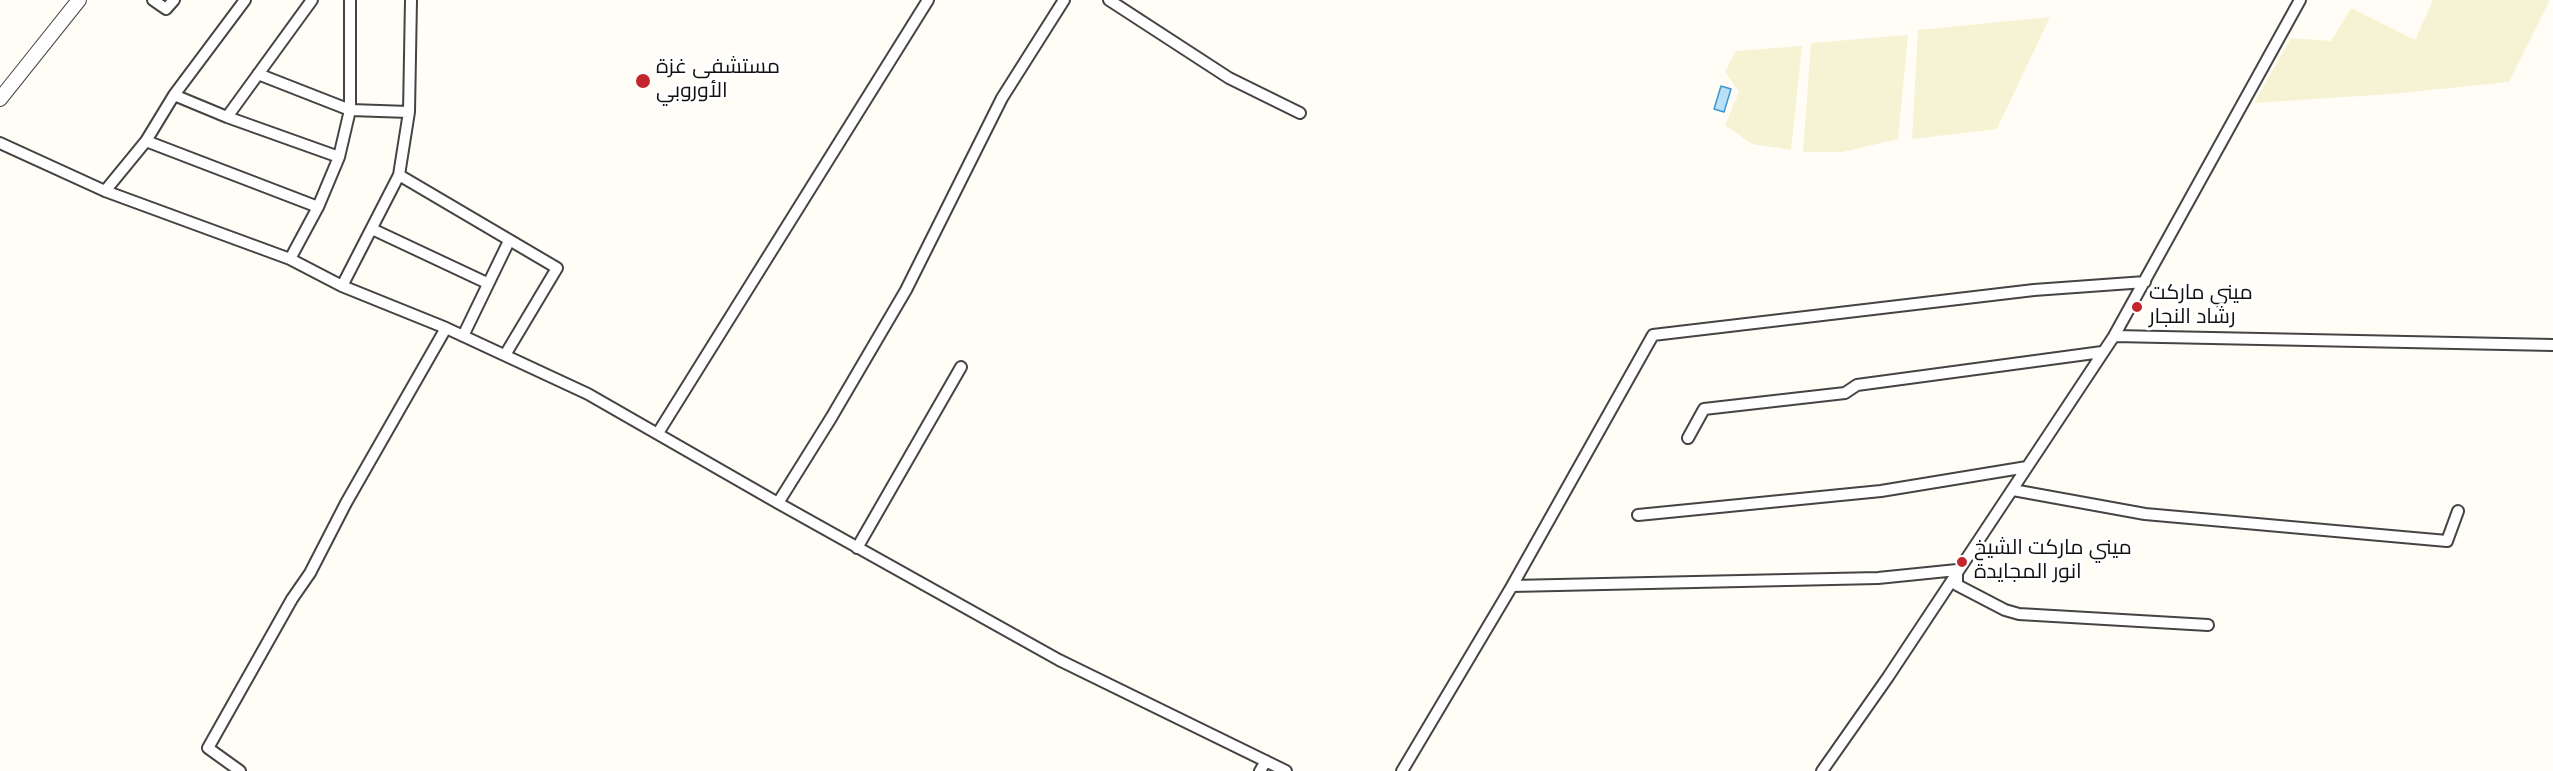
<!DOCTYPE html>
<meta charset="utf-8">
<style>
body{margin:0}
canvas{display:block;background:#fffdf5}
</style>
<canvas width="2553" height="771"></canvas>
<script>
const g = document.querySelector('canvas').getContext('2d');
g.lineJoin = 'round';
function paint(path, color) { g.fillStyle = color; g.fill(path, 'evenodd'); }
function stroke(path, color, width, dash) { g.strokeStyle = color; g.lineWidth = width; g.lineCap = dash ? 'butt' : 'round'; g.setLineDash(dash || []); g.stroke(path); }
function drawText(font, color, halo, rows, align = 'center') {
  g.font = font + ' Spectral,Cairo,serif'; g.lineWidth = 6; g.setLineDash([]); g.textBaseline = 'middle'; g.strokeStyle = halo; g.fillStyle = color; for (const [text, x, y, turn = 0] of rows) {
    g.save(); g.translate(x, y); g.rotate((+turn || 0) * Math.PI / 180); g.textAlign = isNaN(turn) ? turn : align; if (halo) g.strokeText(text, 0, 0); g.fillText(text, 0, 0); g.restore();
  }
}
paint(new Path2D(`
 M2433,0H2550L2509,82L2391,94L2254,103L2291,38L2331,41L2351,8L2415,40Z
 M2050,17L1997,129L1912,139L1918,30Z
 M1908,35L1898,139L1843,152H1803L1811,43Z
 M1802,46L1791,150L1752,144L1725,125L1739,92L1725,72L1736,51Z`), '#f6f3d4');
const water = new Path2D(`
 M1721,86L1731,89L1724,112L1714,109Z`);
paint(water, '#b9e0f7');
stroke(water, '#3f96cf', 1.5);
const minor = new Path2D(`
 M153,0L166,9L174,0
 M1109,0L1229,78L1300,113
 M258,74L350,110L409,112
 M174,95L227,117L339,157
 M227,117L312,0
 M146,141L318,207
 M0,143L105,191L290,259L342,286L446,328L588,394L778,503L1059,660L1286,771
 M399,175L557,268L505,355
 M105,191L146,141L174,95L245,0
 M372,229L487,283
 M290,259L318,207L339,157L350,110V0
 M342,286L399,175L409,112L411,0
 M463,336L509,241
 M2114,336L2553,345
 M658,433L928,0
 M1688,438L1704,409L1845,393L1857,385L2102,352
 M2013,490L2145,514L2447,541L2458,511
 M778,503L831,418L906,290L1002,98L1064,0
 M1638,515L1881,491L2027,467
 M857,548L961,367
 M1512,586L1878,578L1957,570V585L2005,610L2019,614L2208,625
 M240,771L208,748L292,599L310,573L346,503L446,328
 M1260,771L1266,761
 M1402,771L1512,586L1653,335L2034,290L2145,282
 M1822,771L1888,677L2114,336L2300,0`);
const tertiary = new Path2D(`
 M0,99L79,0`);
stroke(minor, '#444', 14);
stroke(tertiary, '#444', 16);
stroke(minor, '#fff', 10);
stroke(tertiary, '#fff', 14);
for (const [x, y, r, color] of [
 [643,81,8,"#c4262e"],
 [2137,307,6,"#c4262e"],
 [1962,562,6,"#c4262e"]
]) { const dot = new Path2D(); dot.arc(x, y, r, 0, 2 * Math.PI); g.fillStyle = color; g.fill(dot); stroke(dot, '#fff', 2); }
drawText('21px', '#111', '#fff', [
 ["مستشفى غزة",656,69],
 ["الأوروبي",656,93],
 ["ميني ماركت",2149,295],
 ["رشاد النجار",2149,319],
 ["ميني ماركت الشيخ",1974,550],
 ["انور المجايدة",1974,574]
], 'left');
</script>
